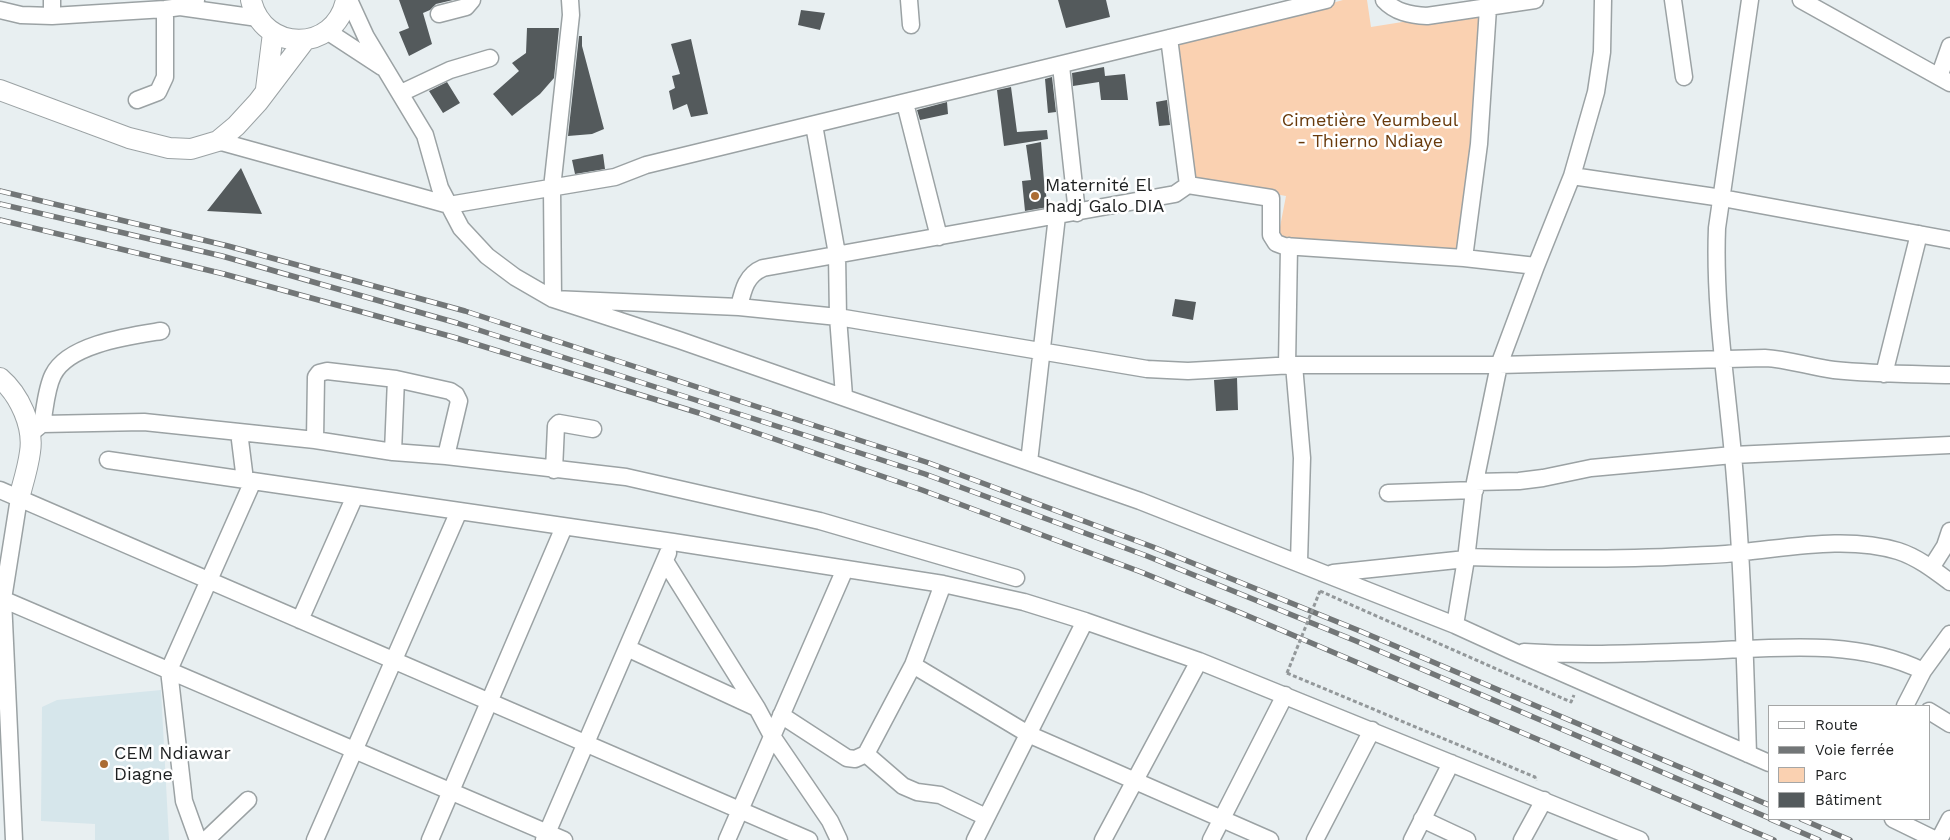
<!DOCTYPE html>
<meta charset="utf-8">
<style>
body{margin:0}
#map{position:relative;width:1950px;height:840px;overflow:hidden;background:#e8eff1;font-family:"Work Sans",sans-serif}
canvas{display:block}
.legend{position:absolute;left:1768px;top:705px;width:162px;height:115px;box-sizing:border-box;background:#fff;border:1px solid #a5a6a6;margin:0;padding:6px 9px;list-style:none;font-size:15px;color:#1e2021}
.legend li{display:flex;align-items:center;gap:10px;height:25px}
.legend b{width:25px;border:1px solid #a5a6a6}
</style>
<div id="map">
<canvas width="1950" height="840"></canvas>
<ul class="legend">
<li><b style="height:6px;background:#fff"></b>Route</li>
<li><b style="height:6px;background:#727677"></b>Voie ferrée</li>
<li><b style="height:14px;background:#fad1b1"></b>Parc</li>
<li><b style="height:14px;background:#545a5c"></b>Bâtiment</li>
</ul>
</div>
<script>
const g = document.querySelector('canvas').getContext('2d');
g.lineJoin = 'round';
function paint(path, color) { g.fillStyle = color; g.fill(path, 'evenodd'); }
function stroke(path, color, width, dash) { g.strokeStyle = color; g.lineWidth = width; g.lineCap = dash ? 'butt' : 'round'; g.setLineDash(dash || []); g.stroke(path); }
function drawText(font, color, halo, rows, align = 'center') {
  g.font = font + ' "Work Sans",sans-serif'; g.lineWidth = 5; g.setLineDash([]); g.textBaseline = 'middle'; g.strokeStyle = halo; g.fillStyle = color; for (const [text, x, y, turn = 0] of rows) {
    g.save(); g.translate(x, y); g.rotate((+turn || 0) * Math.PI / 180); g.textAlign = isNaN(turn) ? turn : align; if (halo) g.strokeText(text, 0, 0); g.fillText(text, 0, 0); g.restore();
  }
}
paint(new Path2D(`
 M161,690L169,840H95V824L41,821L42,707L57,700Z`), '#d6e6eb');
paint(new Path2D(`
 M1343,0H1367L1371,27L1490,8L1461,252L1278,237L1286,196L1192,179L1179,45Z`), '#fad1b1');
paint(new Path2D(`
 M399,0H453L436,4L430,10L423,13L432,44L409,56L399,32L409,28Z
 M1058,0H1106L1110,17L1066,28Z
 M801,10L825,13L820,30L798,25Z
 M527,28H559L554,78L540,94L512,116L493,94L519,71L512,63L526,53Z
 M579,36H582V46L604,129L592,134L568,136Z
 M691,39L708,114L691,117L687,104L673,110L669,91L675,88L672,76L680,74L671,44Z
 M1104,67L1105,76L1125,74L1128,100H1101L1099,82L1073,86L1072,73Z
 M1052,77L1056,112L1048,113L1045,79Z
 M447,82L460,103L443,113L429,91Z
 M1011,87L1017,132L1047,130L1048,139L1004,146L997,90Z
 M1167,100L1170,125L1159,126L1156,102Z
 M947,102L948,114L920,120L917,110Z
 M1041,142L1044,181L1048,207L1025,211L1022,181L1031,180L1026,145Z
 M603,154L605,169L575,174L572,160Z
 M241,168L262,214L207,211Z
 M1175,299L1196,302L1193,320L1172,316Z
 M1237,378L1238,410L1216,411L1214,380Z`), '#545a5c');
const minor = new Path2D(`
 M349,0L366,37L425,135L440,188L461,228L487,256L515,277L553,299L679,340L1140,501L1455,625L1512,651L1769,763
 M570,0L571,15L552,188L553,299L739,307L838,317L1147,369L1188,371L1294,365H1499L1765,358C1788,359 1810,367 1834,370C1872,374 1911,374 1950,375
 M909,0L911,25
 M1384,0C1395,12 1410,15 1427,16L1535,0
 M1673,0L1684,77
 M1801,0L1950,83
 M180,7L258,18
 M0,10L21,15L52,16L165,9L180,7L196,0
 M439,14L466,7L472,0
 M52,16V0
 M327,31L382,67
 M1169,38L1188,185
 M1061,66L1077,213
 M1939,77L1950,46
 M401,93L450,70L490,58
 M137,100L158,92L165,77V9
 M905,103L939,237
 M814,125L837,254L838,317L844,396
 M218,141L449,205L615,177L646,165L1326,0
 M1572,176L1722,198L1950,240
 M1464,258L1479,144L1488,8
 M739,307C743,290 746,275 763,268L1175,194L1188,185L1271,198V235L1276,243L1284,246L1464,258L1536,266
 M1294,365L1302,458L1299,562
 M1287,366L1289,246
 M1884,374L1919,234
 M42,424C45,409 46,389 53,375C68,344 130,336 161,331
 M239,432L245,480
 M31,433L42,424L144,422L315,440L393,452L446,456L626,477L820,521L1016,578
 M315,440L316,377L319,373L327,371L396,379L450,391L456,395L459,401L446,456
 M393,452L396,379
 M108,460L673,542L943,584L1024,602L1085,621L1199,661L1640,840
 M1029,462L1057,216
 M554,470L556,426L559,423L593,429
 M1475,482L1519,481L1543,478L1591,468L1733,455L1950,445
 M0,490L809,840
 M1388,493L1475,490
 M1466,557C1540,559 1613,560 1687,556C1705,555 1725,555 1743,552C1793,547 1849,536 1898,551C1917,557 1934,570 1950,582
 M665,561L757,708L772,736L830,821L839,840
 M1931,568L1945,546L1950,531
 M1333,573L1466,559
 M0,598L564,840
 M300,620L355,496
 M1455,625L1466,559L1475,482L1499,365L1536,266L1572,176L1596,92L1602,52L1603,0
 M627,648L757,708
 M1524,652C1584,656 1643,653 1703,651C1775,648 1856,638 1923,671
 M913,665L1028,734L1270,840
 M1905,706L1923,671L1950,634
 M1929,711L1950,724
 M781,715L847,758L855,759L866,754L903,786L917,792L940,795L986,817
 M866,754L913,665L943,584
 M1748,754C1745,654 1742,554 1733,455C1726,379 1714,304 1717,228L1750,0
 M1422,819L1467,840
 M1893,819L1936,840
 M14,840L3,599L19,498
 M198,840L184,801L169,670L253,481
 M206,840L248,800
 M315,840L459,511
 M430,840L564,527
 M544,840L668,553
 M727,840L845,569
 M975,840L1085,621
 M1103,840L1199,661
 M1211,840L1285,695
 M1315,840L1372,730
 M1412,840L1451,763
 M1522,840L1544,800
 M1939,840L1950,819`);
const major = new Path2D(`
 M251,0C263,53 335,53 346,0
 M266,89L273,33
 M0,90L129,138L169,148L191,149L218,141L236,126L258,102L305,40
 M0,378C20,395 34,427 30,452C28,468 23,483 19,498`);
stroke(minor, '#9ba2a4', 19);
stroke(major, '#9ba2a4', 22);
stroke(new Path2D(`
 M1320,591L1571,702L1574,695
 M1287,673L1535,777L1536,781`), '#93989a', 3, [4, 2.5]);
stroke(minor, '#fff', 16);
stroke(major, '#fff', 20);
const rail = new Path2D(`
 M0,191L228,246L465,311L929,463L1153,547L1360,631L1769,805
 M0,204L222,256L457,323L925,474L1147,556L1356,641L1769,818
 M0,220L224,274L453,337L699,413L922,490L1141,572L1241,613L1774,840
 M1770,819L1819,840
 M1801,819L1850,840`);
stroke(rail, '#727677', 5.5);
stroke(rail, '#fff', 4, [11]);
stroke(new Path2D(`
 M1287,673L1320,591`), '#93989a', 3, [4, 2.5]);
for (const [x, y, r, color] of [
 [1035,196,5,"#ab6c33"],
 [104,764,5,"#ab6c33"]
]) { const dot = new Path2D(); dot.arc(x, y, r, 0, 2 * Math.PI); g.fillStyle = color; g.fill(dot); stroke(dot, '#fff', 2); }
drawText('18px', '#693b0d', '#fff', [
 ["Cimetière Yeumbeul",1370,121],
 ["- Thierno Ndiaye",1370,142]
]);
drawText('18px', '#1e2021', '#fff', [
 ["Maternité El",1045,186],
 ["hadj Galo DIA",1045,207],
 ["CEM Ndiawar",114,754],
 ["Diagne",114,775]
], 'left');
</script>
